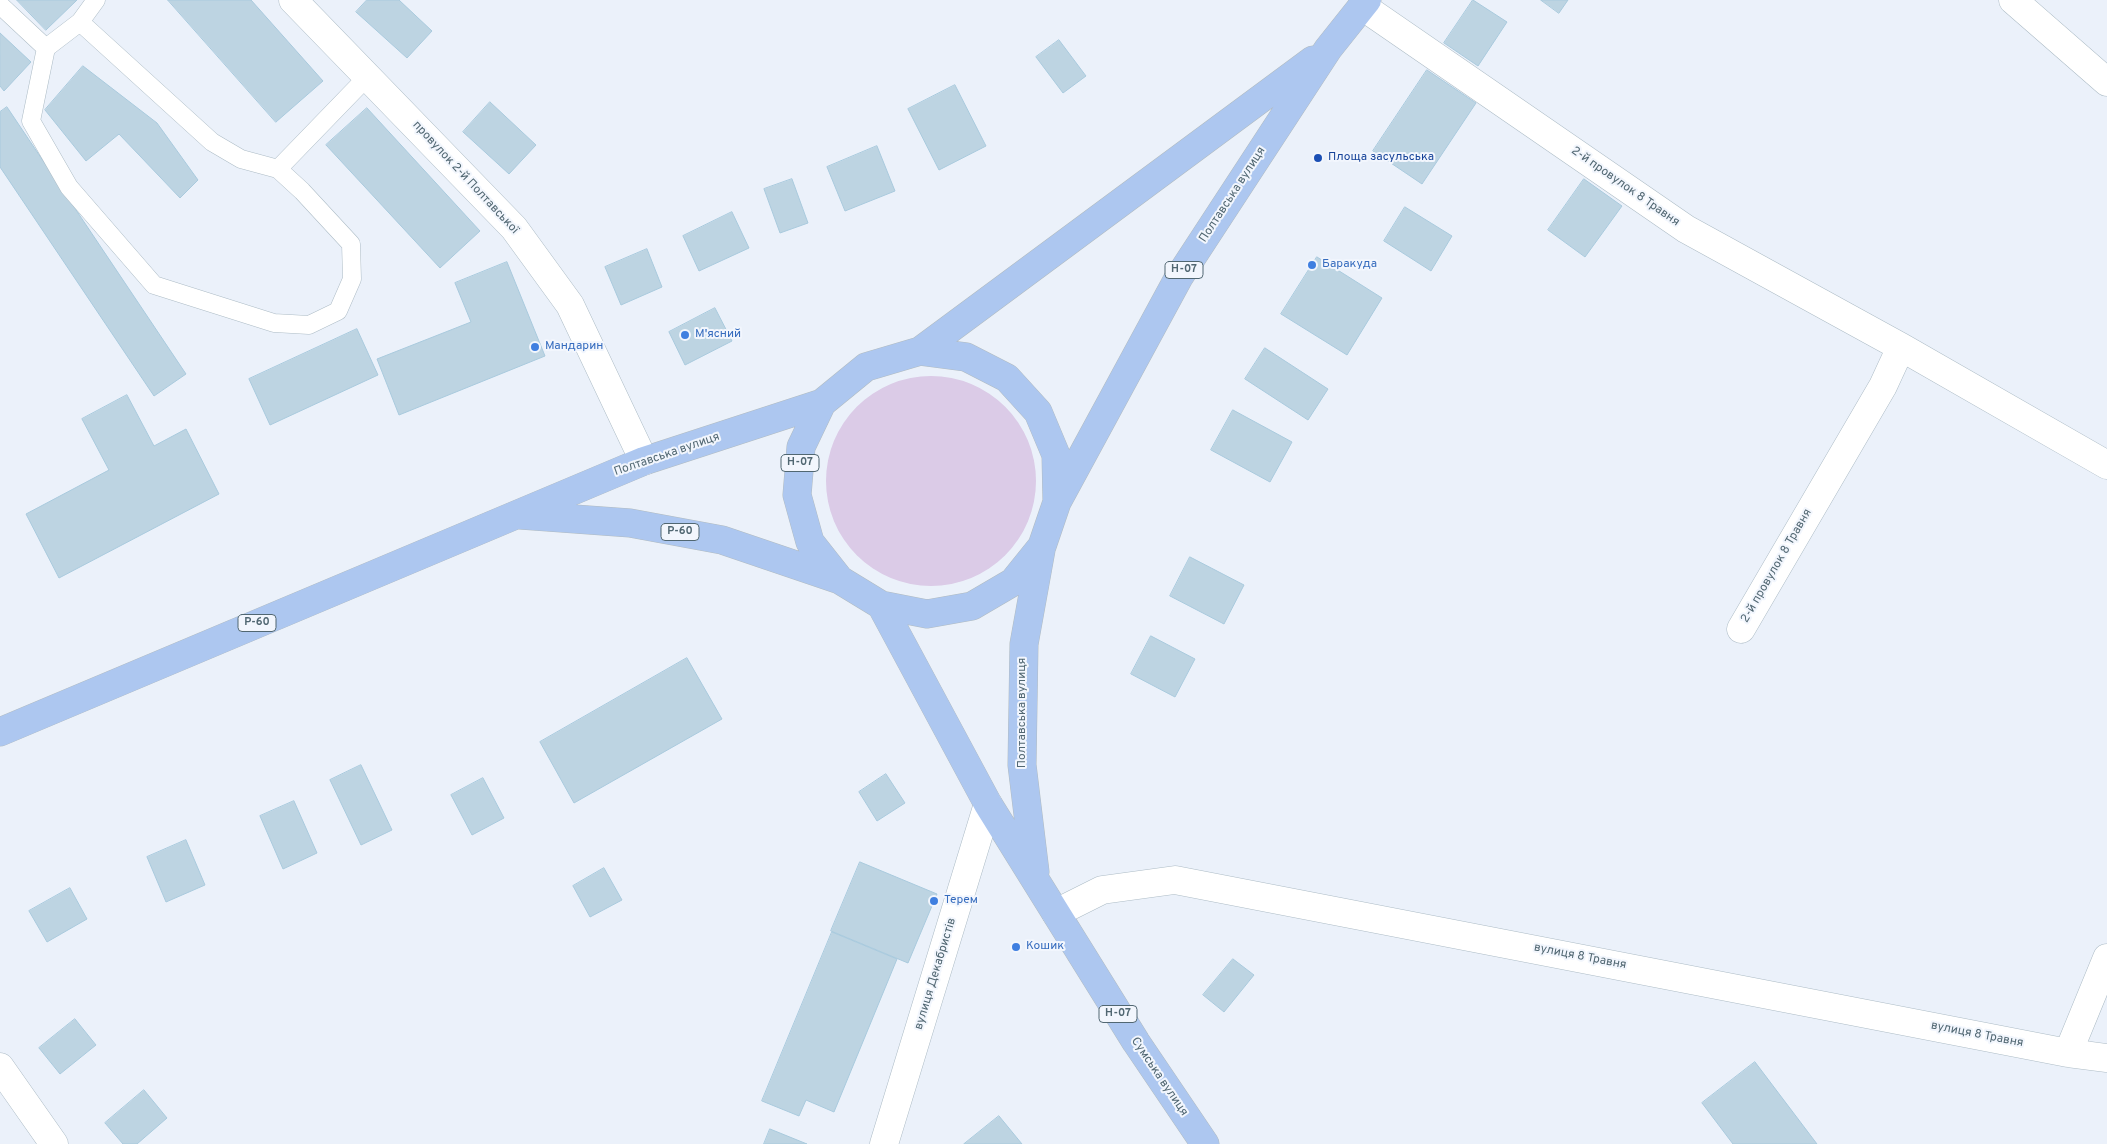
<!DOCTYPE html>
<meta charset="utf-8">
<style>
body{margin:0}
canvas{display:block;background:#ebf1fa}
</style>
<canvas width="2107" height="1144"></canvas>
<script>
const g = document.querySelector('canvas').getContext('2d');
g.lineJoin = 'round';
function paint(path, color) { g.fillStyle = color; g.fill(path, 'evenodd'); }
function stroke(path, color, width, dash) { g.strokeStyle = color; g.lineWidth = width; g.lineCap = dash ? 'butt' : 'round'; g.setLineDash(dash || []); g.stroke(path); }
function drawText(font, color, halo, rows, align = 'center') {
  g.font = font + ' Overpass,sans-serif'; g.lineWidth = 4; g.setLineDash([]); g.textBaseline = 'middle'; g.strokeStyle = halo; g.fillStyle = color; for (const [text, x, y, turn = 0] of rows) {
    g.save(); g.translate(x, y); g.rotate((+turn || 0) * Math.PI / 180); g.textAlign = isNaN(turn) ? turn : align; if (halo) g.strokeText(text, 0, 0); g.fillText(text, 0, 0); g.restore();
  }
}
paint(new Path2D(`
 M826 481a105 105 0 1 1 210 0a105 105 0 1 1-210 0Z`), '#dbcbe7');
const building = new Path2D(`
 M17,0H77L46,30Z
 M168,0H251L323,81L276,122Z
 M367,0H399L432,31L407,58L356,12Z
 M1473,0L1507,22L1478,66L1444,43Z
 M1541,0H1568L1559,13Z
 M0,33L31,62L4,91L0,86Z
 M1059,40L1086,76L1063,93L1036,57Z
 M83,66L157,123L198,180L180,198L119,134L86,161L45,110Z
 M1427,70L1476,103L1422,184L1373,151Z
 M955,85L986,146L939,170L908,109Z
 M490,102L536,145L509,174L463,132Z
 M7,107L186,374L154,396L0,167V112Z
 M367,108L480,231L440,268L326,145Z
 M877,146L895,191L845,211L827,167Z
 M792,179L808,223L780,233L764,189Z
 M1584,179L1622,206L1585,257L1548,230Z
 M1405,207L1452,236L1431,271L1384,241Z
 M732,212L749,248L699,271L683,236Z
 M647,249L662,287L621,305L605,267Z
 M1317,257L1382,298L1347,355L1281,314Z
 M507,262L545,356L399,415L377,359L471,322L455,283Z
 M715,308L732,341L685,365L669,332Z
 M357,329L378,375L270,425L249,379Z
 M1265,348L1328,389L1308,420L1245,379Z
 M127,395L154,446L186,429L219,494L59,578L26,514L109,470L82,419Z
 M1233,410L1292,442L1270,482L1211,450Z
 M1190,557L1244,585L1224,624L1170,596Z
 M1151,636L1195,659L1175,697L1131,674Z
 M687,658L722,719L574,803L540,742Z
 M361,765L392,830L361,845L330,780Z
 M886,774L905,803L877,821L859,792Z
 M483,778L504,818L472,835L451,795Z
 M294,801L317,853L283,869L260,816Z
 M186,840L205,885L166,902L147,857Z
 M860,862L937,894L908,963L831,931Z
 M604,868L622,900L590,917L573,886Z
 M70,888L87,919L47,942L29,911Z
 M832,932L897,959L834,1112L806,1100L799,1116L762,1101Z
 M1233,959L1254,975L1224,1012L1203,995Z
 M75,1019L96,1045L60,1074L39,1048Z
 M1755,1062L1817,1144H1733L1702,1103Z
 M144,1090L167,1118L137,1144H123L105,1123Z
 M999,1116L1022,1144H964Z
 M770,1129L807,1144H764Z`);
paint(building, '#bdd4e2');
stroke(building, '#a9cadd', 1);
const service = new Path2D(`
 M0,5L46,48L31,121L69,187L154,285L274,323L309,325L338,311L352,279L351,244L302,191L278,169L241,159L212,142L80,22
 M46,48L80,22L96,0
 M278,169L368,76`);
const minor = new Path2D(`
 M293,0L514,228L570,305L644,461
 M2013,0L2107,82
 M1362,6L1686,229L1901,347L2107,465
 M1741,629L1883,386L1901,347
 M1056,913L1102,890L1175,880L2068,1053L2107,1058
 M2068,1053L2107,958
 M0,1067L54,1144
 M884,1144L988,804`);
const primary = new Path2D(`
 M920,351L1313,60
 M1057,502L1056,455L1038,412L1007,378L966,357L920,351L866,367L822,403L801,447L797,495L810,542L840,580L881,605L927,614L972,606L1013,582L1042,546L1057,502L1179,277L1328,49L1367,0
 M520,515L630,523L722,540L840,580
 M881,605L988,804L1136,1042L1205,1144
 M0,732L644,461L822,403
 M1035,872L1022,765L1024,644L1041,550`);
stroke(service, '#adbcc6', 19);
stroke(minor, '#adbcc6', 29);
stroke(primary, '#b2bcc1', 29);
stroke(service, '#fff', 18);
stroke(minor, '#fff', 28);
stroke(primary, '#adc7f0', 28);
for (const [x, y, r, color] of [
 [1318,158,5,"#1a4fb4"],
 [1312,265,5,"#3f7fe0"],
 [685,335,5,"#3f7fe0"],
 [535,347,5,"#3f7fe0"],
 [934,901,5,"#3f7fe0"],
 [1016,947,5,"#3f7fe0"]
]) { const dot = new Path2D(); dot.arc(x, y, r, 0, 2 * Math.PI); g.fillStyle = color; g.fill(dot); stroke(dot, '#f2f6fd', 2); }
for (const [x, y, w] of [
 [1184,270,38],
 [800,463,38],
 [680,532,38],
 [257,623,38],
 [1118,1014,38]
]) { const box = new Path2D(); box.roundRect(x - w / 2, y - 8.5, w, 17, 4); g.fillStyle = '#f2f6fd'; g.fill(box); stroke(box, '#516772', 1); }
drawText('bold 11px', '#516772', null, [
 ["Н-07",1184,270],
 ["Н-07",800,463],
 ["Р-60",680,532],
 ["Р-60",257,623],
 ["Н-07",1118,1014]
]);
drawText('12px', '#164399', '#f2f6fd', [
 ["Площа засульська",1328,158]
], 'left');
drawText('12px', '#516772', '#f2f6fd', [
 ["провулок 2-й Полтавської",465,178,47],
 ["2-й провулок 8 Травня",1625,187,35],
 ["Полтавська вулиця",1233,195,-57],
 ["Полтавська вулиця",667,455,-19],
 ["2-й провулок 8 Травня",1777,566,-60],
 ["Полтавська вулиця",1023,713,-90],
 ["вулиця 8 Травня",1580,957,11],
 ["вулиця Декабристів",936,974,-73],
 ["вулиця 8 Травня",1977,1035,11],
 ["Сумська вулиця",1159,1077,56]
]);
drawText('12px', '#366cbe', '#f2f6fd', [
 ["Баракуда",1322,265],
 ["М'ясний",695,335],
 ["Мандарин",545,347],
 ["Терем",944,901],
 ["Кошик",1026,947]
], 'left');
</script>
